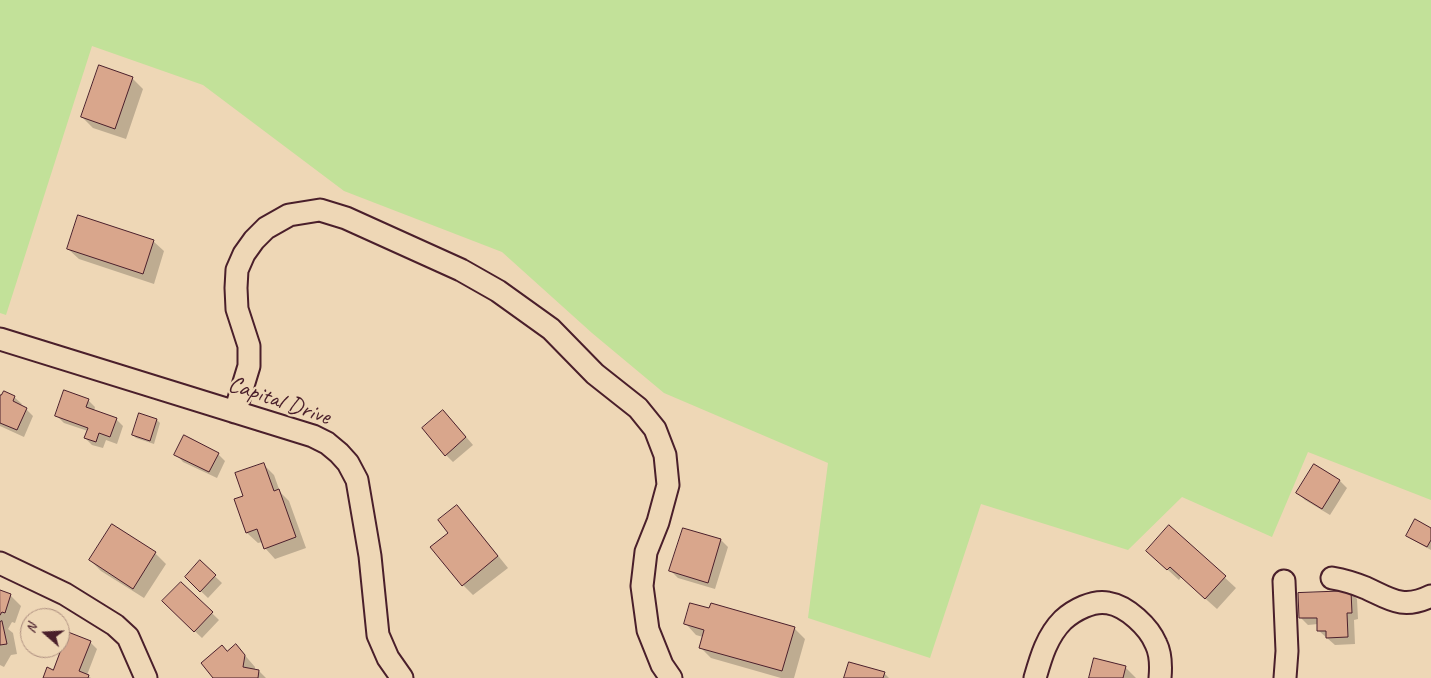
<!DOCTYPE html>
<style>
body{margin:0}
#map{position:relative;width:1431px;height:678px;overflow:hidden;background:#eed7b6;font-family:Caveat,sans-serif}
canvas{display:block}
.north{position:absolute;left:20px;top:608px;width:50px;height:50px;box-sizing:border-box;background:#eed7b6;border:1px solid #ac8d7e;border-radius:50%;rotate:289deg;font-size:14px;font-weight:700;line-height:20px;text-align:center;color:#4a1f2b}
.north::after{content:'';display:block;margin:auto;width:18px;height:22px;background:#4a1f2b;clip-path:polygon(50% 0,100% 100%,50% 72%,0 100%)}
</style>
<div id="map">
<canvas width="1431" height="678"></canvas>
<div class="north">N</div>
</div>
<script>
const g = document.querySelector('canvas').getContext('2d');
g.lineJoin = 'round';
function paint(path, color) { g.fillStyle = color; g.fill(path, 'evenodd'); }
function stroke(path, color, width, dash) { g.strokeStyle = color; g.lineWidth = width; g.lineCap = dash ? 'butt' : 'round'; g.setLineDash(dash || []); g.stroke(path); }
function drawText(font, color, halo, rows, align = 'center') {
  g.font = font + ' Caveat,sans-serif'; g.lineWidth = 4.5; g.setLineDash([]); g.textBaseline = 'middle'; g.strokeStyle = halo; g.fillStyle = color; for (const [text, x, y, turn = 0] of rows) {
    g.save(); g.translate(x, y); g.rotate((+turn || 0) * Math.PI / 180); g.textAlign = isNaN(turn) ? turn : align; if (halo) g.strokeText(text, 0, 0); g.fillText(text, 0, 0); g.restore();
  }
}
paint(new Path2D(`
 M0,0H1431V500L1308,452L1272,537L1182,497L1128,550L981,504L930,658L808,618L828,463L664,393L592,333L502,252L344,191L203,85L92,46L6,315L0,313Z`), '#c2e199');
paint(new Path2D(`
 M132,78L143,89L126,139L93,128L82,117Z
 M153,241L164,251L154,284L79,259L68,249Z
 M0,396L14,397L22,404L20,406L26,409L33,416L24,437L0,426Z
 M88,400L95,407L94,411L116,419L123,426L117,444L106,440L103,448L92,445L85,438L88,431L64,423L57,416Z
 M450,418L473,445L453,462L446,455Z
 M157,420L160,423L154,444L136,438L133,435Z
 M176,454H218L225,461L217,478L183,462Z
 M263,464L274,475L280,492L289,501L306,548L275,559L265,548L262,542L258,543L247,533L235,500L244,497Z
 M1315,465L1340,481L1347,488L1330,515L1305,500L1298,493Z
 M457,507L467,517L508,568L473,595L463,585L450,533Z
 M113,525L155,553L166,564L144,598L101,571L90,560Z
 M1169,526L1236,588L1217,609L1181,577L1179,580L1158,561Z
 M1431,529V550L1411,539Z
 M721,540L728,547L715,589L678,578L671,571Z
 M200,562L222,583L208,598L186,577Z
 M181,583L219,620L202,638L163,601Z
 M0,592L10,595L21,606L15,623L12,622L8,629L13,633L17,654L11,655L4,667L0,665Z
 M1350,592L1357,599L1358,619L1354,620L1355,644L1335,645L1319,631L1318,624L1308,625L1301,618Z
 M686,624L794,628L805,639L794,678H781L711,658L700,647L703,637L696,635Z
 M90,642L97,649L87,675L91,678H44Z
 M236,645L255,667V670L259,671L266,678H215L228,652Z
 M1125,667L1136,678H1090Z
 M884,673L889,678H846Z`), '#0003');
const building = new Path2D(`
 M99,65L133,77L115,129L81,117Z
 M78,215L154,240L143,274L67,249Z
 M64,390L89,399L86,407L117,418L110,437L99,433L96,442L84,438L88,428L55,416Z
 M4,391L15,396L13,401L27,408L17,430L0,423V395H1Z
 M443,410L466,437L445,456L422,428Z
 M139,413L157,419L150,441L132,435Z
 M184,435L219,453L209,472L174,455Z
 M264,463L274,491L279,489L296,537L264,549L257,529L246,533L234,499L243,496L235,473Z
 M1314,464L1340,480L1322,509L1296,493Z
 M457,505L498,556L462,586L430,547L448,533L438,520Z
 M1415,519L1431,528V540L1427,547L1406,536Z
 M112,524L156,552L133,589L89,560Z
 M1169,525L1226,576L1205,599L1170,567L1167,570L1146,551Z
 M683,528L721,539L708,583L669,571Z
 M200,560L216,575L200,592L185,577Z
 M181,582L213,612L194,632L162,601Z
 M0,590L11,594L5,613L2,612L0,615Z
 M1351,591L1352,613H1347L1348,637L1326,638V631H1317V618H1299L1298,593Z
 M690,603L709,608L711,603L795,627L782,671L699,648L704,630L684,624Z
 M2,621L7,644L0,645V622Z
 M68,632L91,641L79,671L89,675L88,678H43L47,667L53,670Z
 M236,644L245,655L243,667L259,670L258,678H213L201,663L222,645L227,651Z
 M1094,658L1126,666L1123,678H1089Z
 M849,662L885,672L883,678H844Z`);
paint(building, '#d9a68c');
stroke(building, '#4a1f2b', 1);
const minor = new Path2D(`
 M0,339L313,436L327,443L339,453L348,463L357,480L370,556L378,635L388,658L402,678
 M235,412L249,366V346L237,309L236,288L237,270L244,254L254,240L266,228L289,215L320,210L346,218L461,270L498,291L551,329L595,374L638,408L655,429L665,455L668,485L658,522L646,552L642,586L648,630L662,665L671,678
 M0,563L65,594L115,625L128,637L146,678
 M1332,578C1344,580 1354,583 1366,588C1390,599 1403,610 1431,596
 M1284,581L1287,651L1285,678
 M1035,678C1041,657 1047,636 1063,620C1074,610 1093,600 1108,603C1127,606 1149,627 1156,644C1161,654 1161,667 1160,678`);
stroke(minor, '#4a1f2b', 25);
stroke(minor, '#eed7b6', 21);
drawText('24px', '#4a1f2b', '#eed7b6', [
 ["Capital Drive",279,401,19]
]);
</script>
